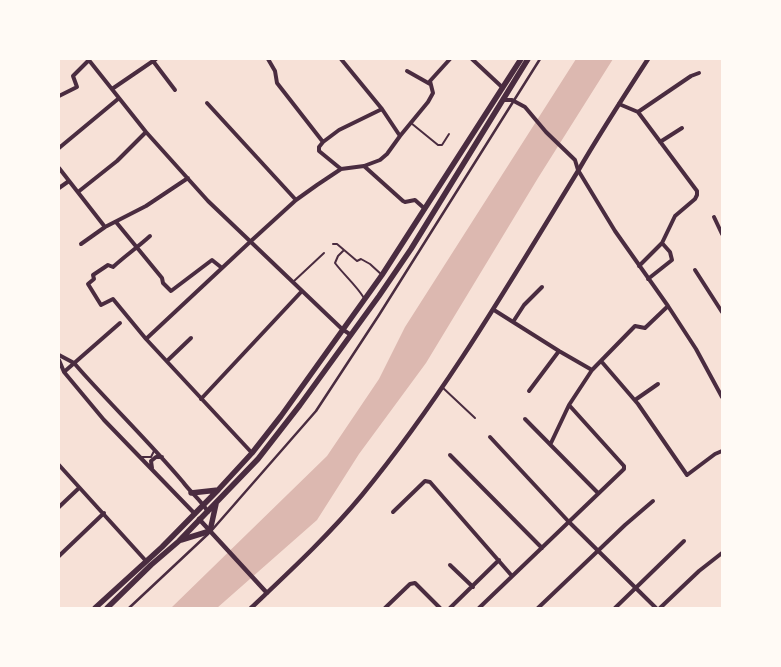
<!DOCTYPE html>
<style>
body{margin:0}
#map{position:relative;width:781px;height:667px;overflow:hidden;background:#f7e1d7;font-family:"Source Serif 4",serif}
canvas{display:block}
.frame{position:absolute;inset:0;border:60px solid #fffaf5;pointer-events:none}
</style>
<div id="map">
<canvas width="781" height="667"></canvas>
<div class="frame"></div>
</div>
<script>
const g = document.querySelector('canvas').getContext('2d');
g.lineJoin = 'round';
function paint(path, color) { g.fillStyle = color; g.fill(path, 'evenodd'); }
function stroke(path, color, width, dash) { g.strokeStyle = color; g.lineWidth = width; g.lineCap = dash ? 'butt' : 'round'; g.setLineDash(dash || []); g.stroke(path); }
paint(new Path2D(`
 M576,59H613L538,178L426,363L359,454L317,520L217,608H171L327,456L379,379L405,327Z`), '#dcb8b0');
stroke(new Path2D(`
 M411,123L438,145H442L449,134
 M333,244H337L357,261L361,259L370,264L382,275
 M344,250L338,256L335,263C344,275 356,285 364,298
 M293,282L324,253
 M442,387L475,418
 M141,457H151L154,451`), '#4a2c40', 2);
stroke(new Path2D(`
 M212,530L316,411L379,315L540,59
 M129,608L208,534`), '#4a2c40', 2.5);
stroke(new Path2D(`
 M88,59L146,132L208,201L342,329L351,335
 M268,59L275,71L277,83L323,142L319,147V151L341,169
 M341,59L382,109L400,136
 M472,59L503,88
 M153,61L175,90
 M407,71L430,84
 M112,89L156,59
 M59,96L77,87L73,76L89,60
 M503,100H512L525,107L546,132L575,160L578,170L615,231L668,306L696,349L722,397
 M207,103L296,200
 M619,104L638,112L697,191V195L695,199L675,216L662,243L639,266
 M638,112L691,76L699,73
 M323,142L339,130L382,109
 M660,142L682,128
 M59,148L118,99
 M364,166L403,201L405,202L415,200L425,209
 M59,168L105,227L146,206L188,178
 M59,188L69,181
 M78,192L117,161L146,132
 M714,217L722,234
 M116,222L162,278L163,283L171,291L212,260L222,268
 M150,236C138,247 125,256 113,267L108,265L93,275L94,279L88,284L101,305L113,299L146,339L252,453
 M81,244L105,227
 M695,270L722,312
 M648,279L672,260L670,252L662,243
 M494,310L559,351L592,370
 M513,322L524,305L542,287
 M146,339L251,241L296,200L317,185L341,169L364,166L380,160L387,154L400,136L428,102L433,93L430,81L450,59
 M59,355L74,363L81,371C115,409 151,444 183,482C191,493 201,500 208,512
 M59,360L64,372L104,420L195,514
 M167,361L191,338
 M601,361L638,404L687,475L715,454L722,451
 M64,372L120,323
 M529,391L559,351
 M201,399L302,291
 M635,400L658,384
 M525,419L598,493
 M490,437L569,522L656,608
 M551,443L569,405L592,370L635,326L645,328L668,306
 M450,455L542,548
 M59,465L146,561
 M152,468L151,461L156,457H162
 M59,507L79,488
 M393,512L425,481L430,482L512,576
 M59,556L104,513
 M450,565L473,587
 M385,608L410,584L415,583L440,608
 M450,608L499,560
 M479,608L624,469V466L569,405
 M538,608L625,525L653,501
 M615,608L684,541
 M660,608L699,571L722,553`), '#4a2c40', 4);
stroke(new Path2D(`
 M199,519L267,593
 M251,608C289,572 329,535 362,495C445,394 510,282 578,171C600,133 624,96 648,59`), '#4a2c40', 4.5);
stroke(new Path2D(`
 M191,493L218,490
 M181,540L210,531L216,504
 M95,608L162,547L218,490L252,453L281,416L382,275L521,59
 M107,608L151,565L179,541L258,459L300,405L379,296L411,249L528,59`), '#4a2c40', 5.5);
</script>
